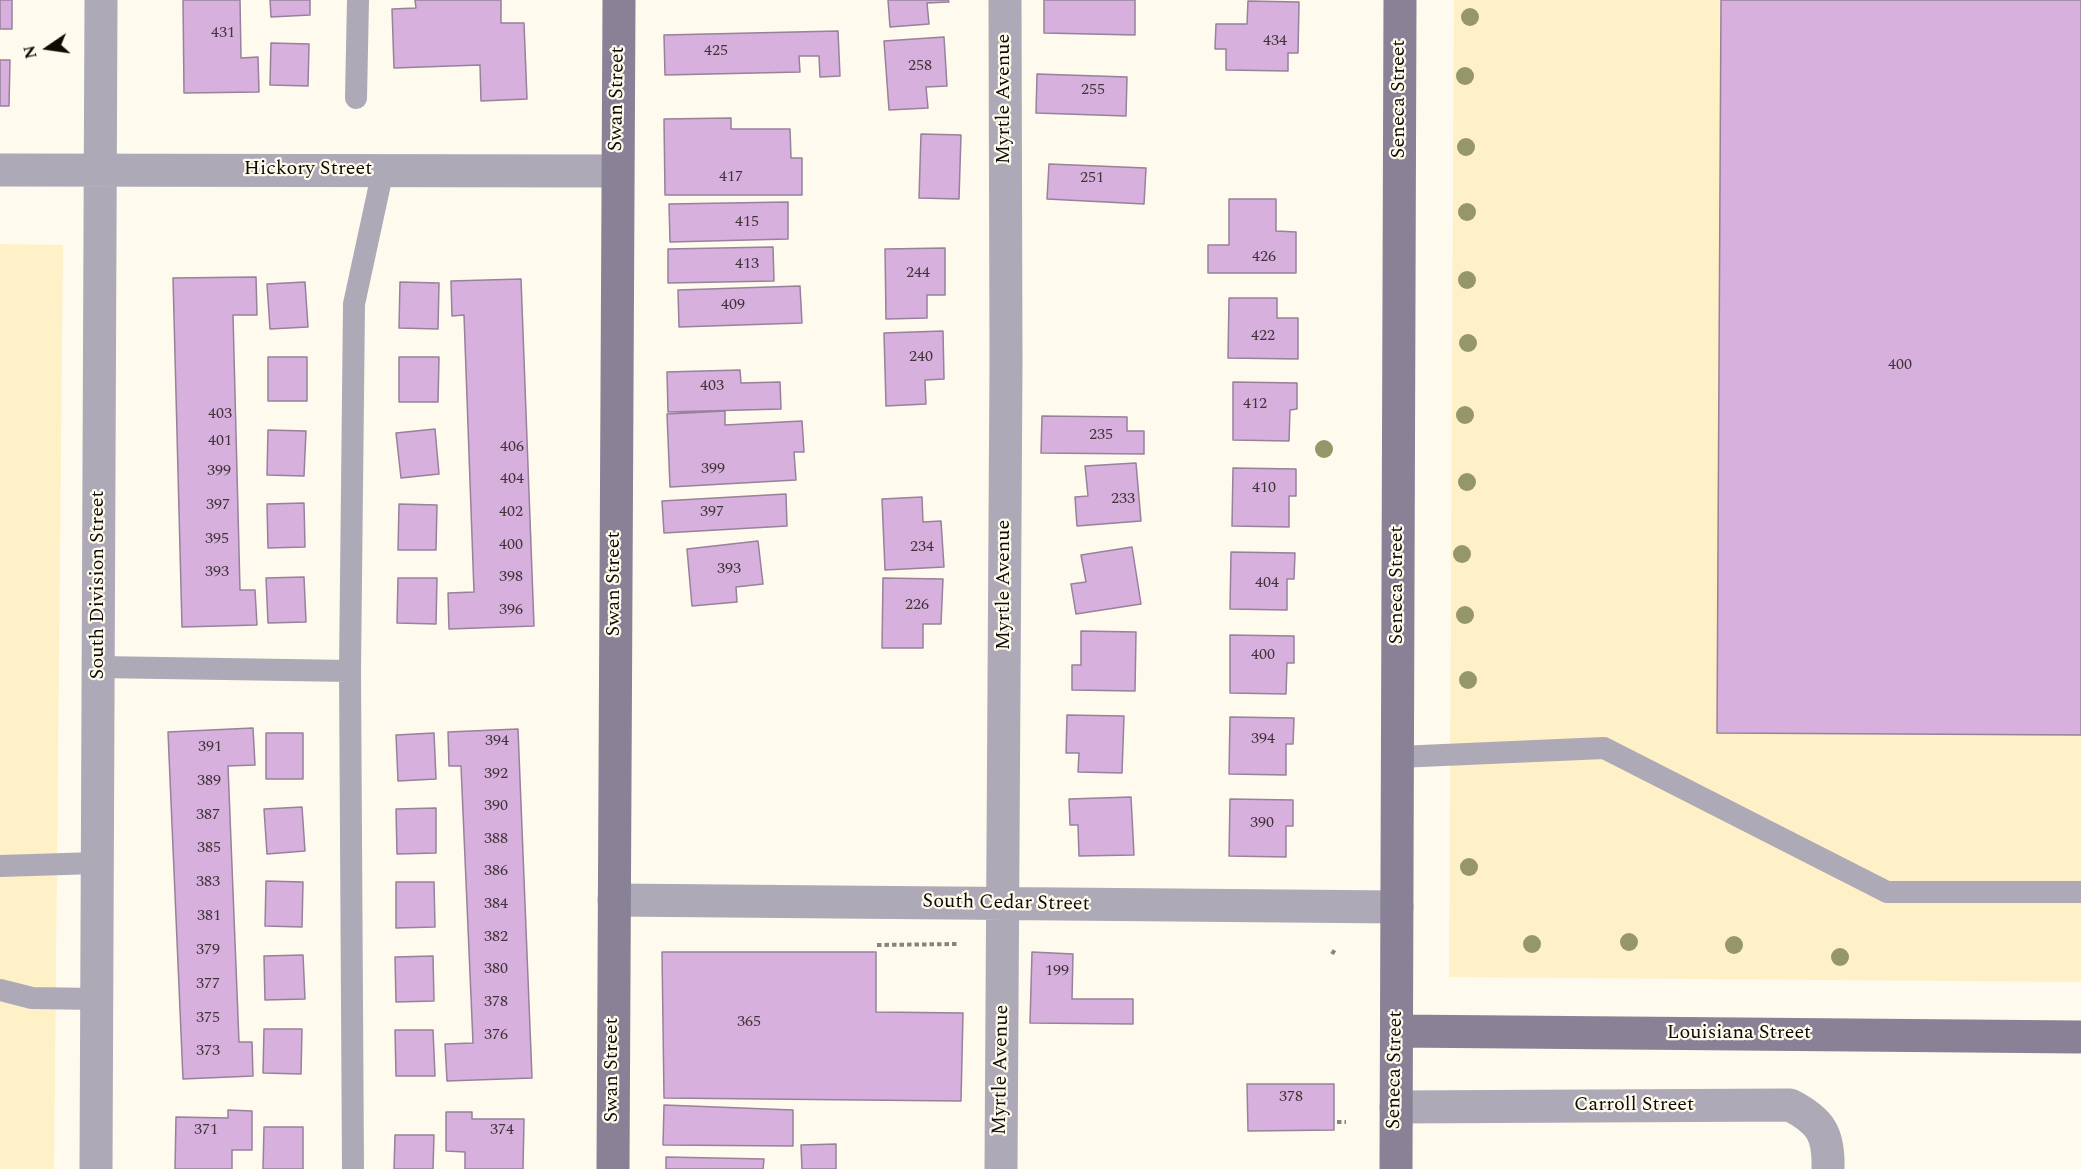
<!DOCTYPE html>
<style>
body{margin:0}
#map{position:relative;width:2081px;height:1169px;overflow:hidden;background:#fefaed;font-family:Spectral,serif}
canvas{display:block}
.north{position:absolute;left:18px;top:18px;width:60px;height:60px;-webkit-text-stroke:4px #fefaed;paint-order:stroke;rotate:257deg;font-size:16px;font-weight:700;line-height:24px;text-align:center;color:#0f0b02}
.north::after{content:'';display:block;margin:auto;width:21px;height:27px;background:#0f0b02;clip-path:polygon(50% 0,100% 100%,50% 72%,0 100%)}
</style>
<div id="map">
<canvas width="2081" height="1169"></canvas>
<div class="north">N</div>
</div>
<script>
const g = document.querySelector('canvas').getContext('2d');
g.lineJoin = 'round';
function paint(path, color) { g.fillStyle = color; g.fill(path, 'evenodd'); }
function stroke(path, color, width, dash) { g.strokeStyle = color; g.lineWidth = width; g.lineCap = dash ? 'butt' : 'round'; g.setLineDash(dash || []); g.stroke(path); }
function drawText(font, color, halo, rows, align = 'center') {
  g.font = font + ' Spectral,serif'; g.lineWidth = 4.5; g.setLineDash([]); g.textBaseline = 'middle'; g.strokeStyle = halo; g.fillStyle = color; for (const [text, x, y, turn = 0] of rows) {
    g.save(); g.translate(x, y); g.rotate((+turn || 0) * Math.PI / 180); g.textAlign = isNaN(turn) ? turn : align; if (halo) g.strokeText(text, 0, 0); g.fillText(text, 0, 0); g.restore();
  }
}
paint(new Path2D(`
 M1454,0H2081V982L1449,977Z
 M0,244L63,245L54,1169H0Z`), '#fef0c7');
const building = new Path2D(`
 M0,0H12V29H0Z
 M183,0H240L241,58L258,57L259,92L184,93Z
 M270,0H310V15L271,17Z
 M415,0H501V23H524L527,99L481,101L480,65L394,68L392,9L416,8Z
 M888,0H948L949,2L927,3L929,24L890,27Z
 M1044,0H1135V35L1044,33Z
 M1721,0H2081V735L1717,733Z
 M1248,1L1299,2L1298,53H1288V71L1226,70V49H1215L1216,24H1247Z
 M838,31L840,76L820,77L819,56H799L800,72L665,75L664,35Z
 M944,37L947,86L926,87L928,108L889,110L884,41Z
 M271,43L309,44L308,86L270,85Z
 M0,60H10L9,106H0Z
 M1037,74L1127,77L1126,116L1036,113Z
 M731,118V129H790L791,158H802V195H665L664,119Z
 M921,134L961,135L959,199L919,198Z
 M1049,164L1146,168L1144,204L1047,199Z
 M1229,199H1276V231L1296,232V273H1208V245H1229Z
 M788,202V239L670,242L669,204Z
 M773,247L774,281L668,283V249Z
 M945,248V295H927V318L886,319L885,249Z
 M256,277L257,315H233L240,590H255L257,625L182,627L173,278Z
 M521,279L534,626L449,629L448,593L474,592L464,315L452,316L451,281Z
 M305,282L308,327L270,329L267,284Z
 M400,282L439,283L438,329L399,328Z
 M800,286L802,323L679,327L678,290Z
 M1229,298H1277V318H1298V359L1228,358Z
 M943,331L944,379L925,380L926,404L886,406L884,333Z
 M268,357H307V401H268Z
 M399,357H439L438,402H399Z
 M740,370L741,383L780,382L781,409L668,412L667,372Z
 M1233,382L1297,383V409L1290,410L1289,441L1233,440Z
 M725,411V425L802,421L804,452H794L796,480L670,487L667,414Z
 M1042,416L1127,417V431H1144V454L1041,453Z
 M435,429L439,474L401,478L396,433Z
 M268,430L306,431L304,476L267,475Z
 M1136,463L1141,521L1077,526L1075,497L1088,496L1085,466Z
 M1233,468L1296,469V496H1289V527L1232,526Z
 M786,494L787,526L664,533L662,501Z
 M922,497L923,522L941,521L944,567L885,570L882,499Z
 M304,503L305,547L268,548L267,504Z
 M399,504L437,505L436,550H398Z
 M758,541L763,584L736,587L737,602L692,606L687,549Z
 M1132,547L1141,604L1076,614L1071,584L1086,582L1081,555Z
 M1231,552L1295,553L1294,579H1287V610L1230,609Z
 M304,577L306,622L268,623L266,578Z
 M398,578H437L436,624L397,623Z
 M883,578L943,579L941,624H923V648H882Z
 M1081,631L1136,632L1135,691L1072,690V665H1081Z
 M1230,635L1294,636V663H1287L1286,694L1230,693Z
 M1067,715L1124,716L1122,773L1078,772L1079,753H1066Z
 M1230,717L1294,718L1293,744H1286V775L1229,774Z
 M253,728L255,765L228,766L239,1042H252L253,1076L183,1079L168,732Z
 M518,729L532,1078L447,1081L445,1044L473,1043L461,766H449L448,732Z
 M266,733H303V779H266Z
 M434,733L436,779L398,781L396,735Z
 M1131,797L1134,855L1079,856L1078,825H1070L1069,799Z
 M1230,799L1293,800V826H1286V857L1229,856Z
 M302,807L305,851L267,854L264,809Z
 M436,808V853L397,854L396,809Z
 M266,881L303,882L302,927L265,926Z
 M396,882H434L435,927L396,928Z
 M662,952H876V1012L963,1013L961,1101L664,1098Z
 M1032,952L1073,954L1072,999H1133V1024L1030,1023Z
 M303,955L305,999L265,1000L264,956Z
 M433,956L434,1001L396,1002L395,957Z
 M264,1029H302L301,1074L263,1073Z
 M395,1030H433L435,1076H396Z
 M1247,1084H1334V1130L1248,1131Z
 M664,1105L793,1110V1146L663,1145Z
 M228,1110L252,1111V1150H232V1169H175L176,1117L228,1118Z
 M446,1112H472V1119H524L523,1169H465V1152L446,1151Z
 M264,1127H303V1169H263Z
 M395,1135H434L433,1169H394Z
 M836,1144V1169H802L801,1145Z
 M666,1157L764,1159L763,1169H666Z`);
paint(building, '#d7b0dd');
stroke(building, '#97819b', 1.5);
stroke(new Path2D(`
 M877,945L957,944
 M1332,954L1336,948
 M1337,1122H1346`), '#888479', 4, [4.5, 3]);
stroke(new Path2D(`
 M356,98L358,0
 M99,667L350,671L353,1169
 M350,671L354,304L383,170
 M1398,757L1604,748L1887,892H2081
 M0,866L97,863
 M0,990L32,998L95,999`), '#ada9b6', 22);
stroke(new Path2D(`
 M0,170L617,171
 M614,900L1397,907
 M1396,1107L1790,1105C1821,1121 1829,1134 1828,1169
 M96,1169L101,0
 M1001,1169L1006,362L1005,0`), '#ada9b6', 33);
stroke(new Path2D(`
 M1397,1031L2081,1037
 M613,1169L619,0
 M1396,1169L1400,0`), '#898195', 33);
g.fillStyle = '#96966b';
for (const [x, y] of [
 [1470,17],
 [1465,76],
 [1466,147],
 [1467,212],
 [1467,280],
 [1468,343],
 [1465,415],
 [1324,449],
 [1467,482],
 [1462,554],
 [1465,615],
 [1468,680],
 [1469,867],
 [1629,942],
 [1532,944],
 [1734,945],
 [1840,957]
]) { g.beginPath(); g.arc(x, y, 9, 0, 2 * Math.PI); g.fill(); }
drawText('16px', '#413439', null, [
 ["431",223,34],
 ["434",1275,42],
 ["425",716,52],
 ["258",920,67],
 ["255",1093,91],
 ["417",731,178],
 ["251",1092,179],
 ["415",747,223],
 ["426",1264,258],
 ["413",747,265],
 ["244",918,274],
 ["409",733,306],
 ["422",1263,337],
 ["240",921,358],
 ["400",1900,366],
 ["403",712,387],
 ["412",1255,405],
 ["403",220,415],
 ["235",1101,436],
 ["401",220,442],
 ["406",512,448],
 ["399",713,470],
 ["399",219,472],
 ["404",512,480],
 ["410",1264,489],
 ["233",1123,500],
 ["397",218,506],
 ["402",511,513],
 ["397",712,513],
 ["395",217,540],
 ["400",511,546],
 ["234",922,548],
 ["393",729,570],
 ["393",217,573],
 ["398",511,578],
 ["404",1267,584],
 ["226",917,606],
 ["396",511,611],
 ["400",1263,656],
 ["394",1263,740],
 ["394",497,742],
 ["391",210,748],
 ["392",496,775],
 ["389",209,782],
 ["390",496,807],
 ["387",208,816],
 ["390",1262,824],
 ["388",496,840],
 ["385",209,849],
 ["386",496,872],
 ["383",208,883],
 ["384",496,905],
 ["381",209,917],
 ["382",496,938],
 ["379",208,951],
 ["380",496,970],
 ["199",1057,972],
 ["377",208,985],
 ["378",496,1003],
 ["375",208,1019],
 ["365",749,1023],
 ["376",496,1036],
 ["373",208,1052],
 ["378",1291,1098],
 ["371",206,1131],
 ["374",502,1131]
]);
drawText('20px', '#0f0b02', '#fefaed', [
 ["Swan Street",618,99,-89],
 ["Myrtle Avenue",1005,99,-90],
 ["Seneca Street",1400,99,-90],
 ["Hickory Street",308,170],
 ["Swan Street",615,584,-90],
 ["South Division Street",99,585,-90],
 ["Myrtle Avenue",1005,585,-90],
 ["Seneca Street",1398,585,-90],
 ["South Cedar Street",1006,904,1],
 ["Louisiana Street",1739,1034],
 ["Swan Street",613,1070,-90],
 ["Myrtle Avenue",1002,1070,-89],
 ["Seneca Street",1396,1070,-89],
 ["Carroll Street",1634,1106]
]);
</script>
